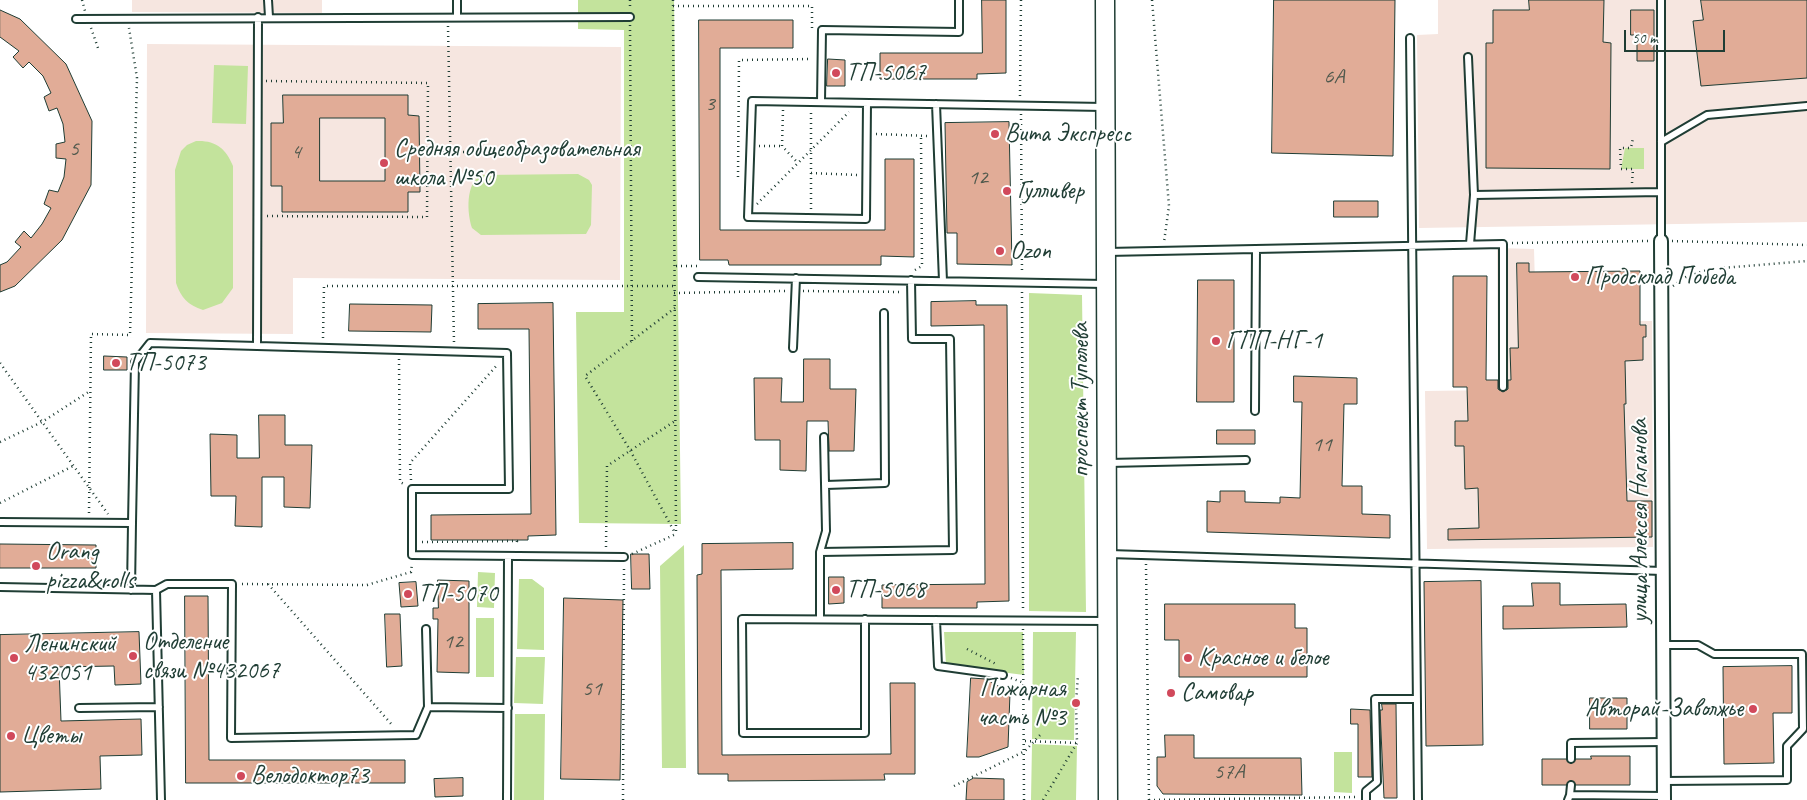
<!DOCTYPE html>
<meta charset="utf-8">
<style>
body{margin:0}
#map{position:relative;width:1807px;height:800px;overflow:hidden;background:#fff;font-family:Caveat,sans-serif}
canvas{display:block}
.scale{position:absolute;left:1624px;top:30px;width:101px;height:22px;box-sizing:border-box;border:2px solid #1f3d34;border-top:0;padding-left:6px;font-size:15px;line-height:18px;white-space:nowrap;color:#1f3d34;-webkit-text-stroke:4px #fff;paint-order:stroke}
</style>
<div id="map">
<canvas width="1807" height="800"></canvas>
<div class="scale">50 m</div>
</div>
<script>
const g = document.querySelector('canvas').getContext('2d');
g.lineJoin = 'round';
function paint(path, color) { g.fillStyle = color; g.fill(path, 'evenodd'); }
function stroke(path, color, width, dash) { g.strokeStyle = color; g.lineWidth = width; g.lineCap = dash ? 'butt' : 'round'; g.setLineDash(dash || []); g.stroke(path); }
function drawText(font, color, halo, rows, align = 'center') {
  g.font = font + ' Caveat,sans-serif'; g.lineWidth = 4; g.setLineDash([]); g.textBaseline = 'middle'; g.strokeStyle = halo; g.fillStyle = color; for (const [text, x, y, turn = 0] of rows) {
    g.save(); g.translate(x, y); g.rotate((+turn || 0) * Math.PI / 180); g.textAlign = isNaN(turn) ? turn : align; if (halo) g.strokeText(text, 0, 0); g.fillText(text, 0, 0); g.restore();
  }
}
paint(new Path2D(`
 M132,0H322V13L132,12Z
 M1438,0H1807V222L1419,228L1417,35L1438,34Z
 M147,44L621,47L620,280L293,278V334L146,333Z
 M1497,248L1534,249L1536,320L1652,321L1653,547L1427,549L1425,391L1498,390Z`), '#f6e6e0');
paint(new Path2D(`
 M578,0H674L681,524L579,523L576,312H624V30L578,29Z
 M214,65L248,66L246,124L212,123Z
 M196,141C215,140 226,148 233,166V288L222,303L203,310C188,305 181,298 176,283L175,170L181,151L187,145Z
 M1625,148H1644V169H1621Z
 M578,174L589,180L592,185L591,225L586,234L481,235L472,228C467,214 465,182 482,175Z
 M1029,293L1082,295L1086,612L1029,611Z
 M684,545L686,768H662L660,566Z
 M478,572L495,573L494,608L477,607Z
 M519,579H532L544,588V650L517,649Z
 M476,618H494V677H476Z
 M944,632H1023L1024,675L946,665Z
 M1033,632H1076L1074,740L1032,739Z
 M516,657H545L543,704L514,703Z
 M515,714H545L544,800H514Z
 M1032,744L1077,746L1076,800H1031Z
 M1334,752H1352V793L1334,792Z`), '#c3e39c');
const building = new Path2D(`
 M982,0H1006V73L977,74V79H880V53H982Z
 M1274,0H1395L1393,156L1272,153Z
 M1529,0H1604L1603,42L1611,43L1610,169L1486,168V43H1493V10H1529Z
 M1701,0H1807V78L1701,86L1693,21L1703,20Z
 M0,10L20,19L66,64L92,121L91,185L62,240L15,286L0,292V265L7,262L21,247L15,242L24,231L31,238L42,224L51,208L44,204L49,190L58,192L64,177L66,159L56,158V144L65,142L63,124L57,108L49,111L44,97L51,93L43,76L29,62L23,68L13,57L19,51L0,37Z
 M1631,10H1654V61H1637V35H1631Z
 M699,20H793V48H720V230H885V159H914V257L881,256V265H729L728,260H700Z
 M828,59L845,60V86H827Z
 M283,95H408V115L419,116L420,192H408V212H282V186H271V123H283ZM320,118H385V181H320Z
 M1009,122L1012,265L957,264V233H947L945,123Z
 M1334,201H1378V217H1334Z
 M1517,263H1529V272L1640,271V325H1646V337H1643V360L1625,361L1626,404H1624L1627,501H1652V537L1448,540V529L1479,528L1478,488L1465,489L1464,446H1455V421H1468L1467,387H1453V276H1487L1486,380H1498V389L1503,392L1508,389V380H1511L1510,348H1518Z
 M1198,280H1234V402H1197Z
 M976,301V305H1007L1009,601L977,602V608H882V585L985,584L984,325L931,326V302Z
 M553,303L556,535L528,536V540H431V515L531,514L529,329H478V304Z
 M350,304L432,305L431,332L349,331Z
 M104,356L127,357V370H104Z
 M804,359H830V389H856L854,451H829L828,421H807L806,471L780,470V440H755L754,378H782L781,402H803Z
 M1294,376L1357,378V404H1344L1342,486H1362V514L1390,515V538L1207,532V501L1220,502V491H1245V502L1280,503V497L1300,498L1302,402H1294Z
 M259,415H285V445H312L310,508L284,507V477H262V527L235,526L236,496H211L210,434L237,435V458H259Z
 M1217,430H1255V444H1217Z
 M793,543V569L721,570L722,755L891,754L890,683H915V774H884L885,780L728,781V774H698L697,575L702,574V544Z
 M0,544L96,545V568H0Z
 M631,554H649L650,589H632Z
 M829,577H844V603L829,604Z
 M438,580L469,581V673L437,672L438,619H433V608H438Z
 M1481,581L1483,745L1426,746L1424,582Z
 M416,582L418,606L401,607L399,583Z
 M1532,583H1560V605L1626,604L1627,627L1503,629V606H1533Z
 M185,596H208L209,760H405V783H186Z
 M564,598L623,600L620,780L561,779Z
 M1165,604H1295V628H1307V677H1179V640H1165Z
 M385,614H400L402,666L387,667Z
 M139,632L141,684L115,685L114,666L59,667L61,721L141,719L142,755L100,756L101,789L0,792V635Z
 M1792,666V713H1773L1774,763L1724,764L1723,667Z
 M971,678L986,679L1010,693L1008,747L979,757H967Z
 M1590,698H1627V729H1590Z
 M1382,704H1396L1397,798H1384L1380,710H1382Z
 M1351,709L1370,710L1372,777H1358V724H1351Z
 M1165,735H1194V758H1301L1302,795L1163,794L1157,786V757H1165Z
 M1591,756H1630V785H1576L1571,780L1566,785H1542V759H1566L1571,764L1576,759H1591Z
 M463,778V796L435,797L434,779Z
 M974,778L1004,779V800H966L967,782Z`);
paint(building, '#e1ac97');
stroke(building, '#1f3d34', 1);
const lane = new Path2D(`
 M268,0L269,17
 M457,0V17
 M76,19L630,17
 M1410,38L1418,800
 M1468,57L1474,195L1470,244
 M821,102L822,30L959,32V0
 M867,103L866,219L748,217L752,101L1104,107
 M936,104L943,281
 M1661,142L1707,115L1807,106
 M1474,195L1661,192
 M1661,241V0
 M1107,252L1503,244V387
 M698,277L1105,284
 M257,346L258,17
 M793,348L796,278
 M1255,411L1256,249
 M1108,463L1246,460
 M826,485L885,483L884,313
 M0,522L132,523L131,590
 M132,523L135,362L150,343L507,353L509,489H412V555L624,557
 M820,552L953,550L950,339H912L911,280
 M1109,554L1663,571
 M0,587L156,590
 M820,619V552L826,531L824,437
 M865,619V733H743L742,619L1106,621
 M936,620L938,666L1003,675
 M426,629L428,707
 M1663,645H1698L1714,654H1802L1803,729L1787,746V780L1664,781
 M79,708L159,707
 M1571,759V743L1664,742
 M1570,795L1571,785
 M161,800L156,590L167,584H232L231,738L416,735L428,707L508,708
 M507,800L508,556
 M1366,800V791L1377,782L1375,699H1417
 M1568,800L1570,795L1664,796`);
const street = new Path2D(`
 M1661,241L1664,800`);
const secondary = new Path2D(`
 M1105,0L1108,800`);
stroke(lane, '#1f3d34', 10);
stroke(street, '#1f3d34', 16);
stroke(secondary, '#1f3d34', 21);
stroke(new Path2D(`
 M82,0L85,11
 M630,0V9
 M673,0L676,534
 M1152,0L1169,206L1164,242
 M673,6H812V28
 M630,25L632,341
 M448,26L454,343
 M91,28L98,48
 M266,81L428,83L427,217L267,216
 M1020,96L1021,0
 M783,110L782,146L798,163
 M1021,114L1022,274
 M876,134L928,136
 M759,146H782
 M428,152H631
 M811,173L857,175
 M738,177L739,60L812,59
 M1632,183L1633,169H1621L1620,148H1631L1633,138
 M757,204L849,112
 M811,209V110
 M1672,241L1807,245
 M1512,243L1649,241
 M676,266H699
 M915,270L922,266L921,136
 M1673,286L1686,277L1710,269L1807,261
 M803,291L903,292
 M1022,292L1023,611
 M674,293L785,291
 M675,308L585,376L630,450L675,533
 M323,338L324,286H675
 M399,359L400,482L404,484
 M0,363L108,514
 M0,442L42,422L90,391
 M411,480L410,463L498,364
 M0,503L73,466
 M89,513L91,334L130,335L137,78L129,28
 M422,542L517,541L516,546
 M606,547L607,466L675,421
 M632,554L676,534
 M1146,564L1149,800
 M242,584L367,585L411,572L412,564
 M268,584L393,726
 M1023,629L1024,800
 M967,649L996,664
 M1011,678L1024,683
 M1025,741L1076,743
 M954,786L1025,751L1041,734
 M623,800L624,567
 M1043,800L1077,743L1076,703L1078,675
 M1149,800L1358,797`), '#1f3d34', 2.5, [1, 4]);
stroke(lane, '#fff', 6);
stroke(street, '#fff', 12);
stroke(secondary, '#fff', 18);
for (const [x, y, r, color] of [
 [836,73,5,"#d1495b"],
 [995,134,5,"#d1495b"],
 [384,163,5,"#d1495b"],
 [1007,191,5,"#d1495b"],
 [1000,251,5,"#d1495b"],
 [1575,277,5,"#d1495b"],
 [1216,341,5,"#d1495b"],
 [116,363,5,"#d1495b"],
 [36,566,5,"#d1495b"],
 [836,590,5,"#d1495b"],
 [408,594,5,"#d1495b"],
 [133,656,5,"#d1495b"],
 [14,658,5,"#d1495b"],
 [1188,658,5,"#d1495b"],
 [1171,693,5,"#d1495b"],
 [1076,703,5,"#d1495b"],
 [1753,709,5,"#d1495b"],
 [11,736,5,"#d1495b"],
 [241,776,5,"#d1495b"]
]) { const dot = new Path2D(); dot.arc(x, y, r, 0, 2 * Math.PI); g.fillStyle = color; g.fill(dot); stroke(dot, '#fff', 2); }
drawText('22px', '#50594d', null, [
 ["6А",1334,77],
 ["3",710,104],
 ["5",74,149],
 ["4",296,152],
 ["12",978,178],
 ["11",1322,445],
 ["12",453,642],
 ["51",592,689],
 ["57А",1229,772]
]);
drawText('25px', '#1f3d34', '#fff', [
 ["ТП-5067",846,73],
 ["Вита Экспресс",1005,134],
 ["Средняя общеобразовательная",394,149],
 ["школа №50",394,178],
 ["Гулливер",1017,191],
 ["Ozon",1010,251],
 ["Продсклад Победа",1585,277],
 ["ГПП-НГ-1",1226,341],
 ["ТП-5073",126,363],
 ["Orang",46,552],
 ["pizza&rolls",46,581],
 ["ТП-5068",846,590],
 ["ТП-5070",418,594],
 ["Отделение",143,642],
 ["связи №432067",143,671],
 ["Ленинский",24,644],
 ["432051",24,673],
 ["Красное и белое",1198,658],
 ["Пожарная",1066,689,"right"],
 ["часть №3",1066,718,"right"],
 ["Самовар",1181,693],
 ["Авторай-Заволжье",1743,709,"right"],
 ["Цветы",21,736],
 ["Велодоктор73",251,776]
], 'left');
drawText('25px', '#1f3d34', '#fff', [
 ["проспект Туполева",1081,400,-90],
 ["улица Алексея Наганова",1640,521,-90]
]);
</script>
